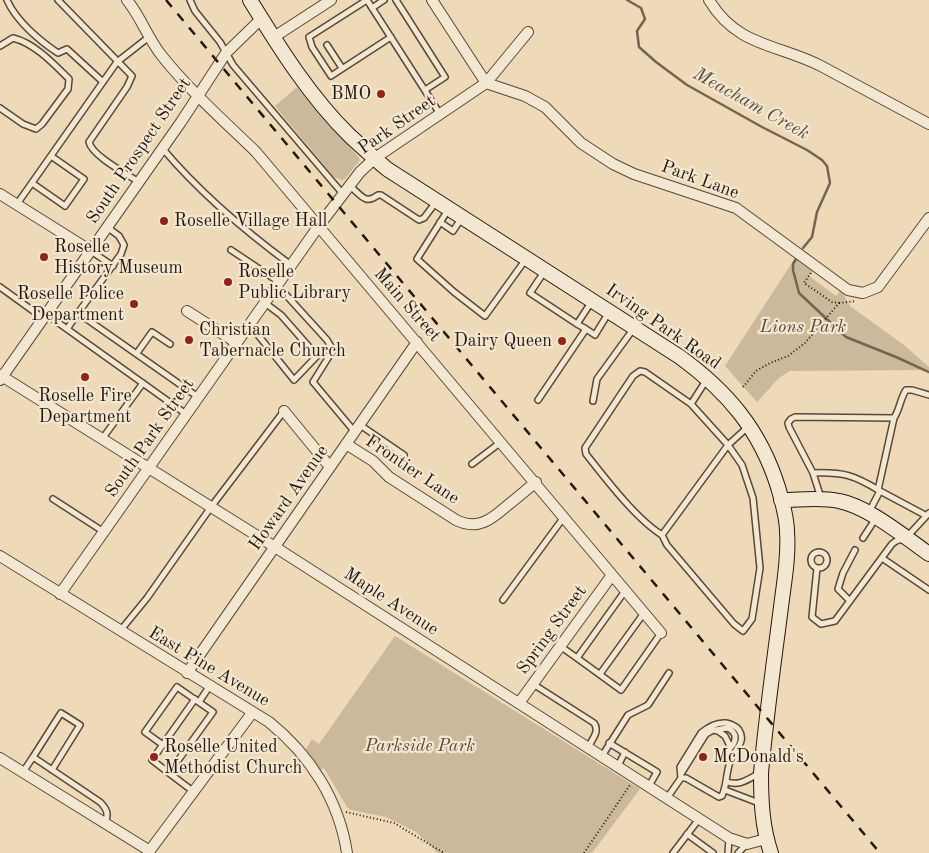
<!DOCTYPE html>
<style>
body{margin:0}
canvas{display:block;background:#eedab8}
</style>
<canvas width="929" height="853"></canvas>
<script>
const g = document.querySelector('canvas').getContext('2d');
g.lineJoin = 'round';
function paint(path, color) { g.fillStyle = color; g.fill(path, 'evenodd'); }
function stroke(path, color, width, dash) { g.strokeStyle = color; g.lineWidth = width; g.lineCap = dash ? 'butt' : 'round'; g.setLineDash(dash || []); g.stroke(path); }
function drawText(font, color, halo, rows, align = 'center') {
  g.font = font + ' "Old Standard TT",serif'; g.lineWidth = 4.5; g.setLineDash([]); g.textBaseline = 'middle'; g.strokeStyle = halo; g.fillStyle = color; for (const [text, x, y, turn = 0] of rows) {
    g.save(); g.translate(x, y); g.rotate((+turn || 0) * Math.PI / 180); g.textAlign = isNaN(turn) ? turn : align; if (halo) g.strokeText(text, 0, 0); g.fillText(text, 0, 0); g.restore();
  }
}
paint(new Path2D(`
 M297,87L322,118L358,156L360,160L345,179L342,180L334,177L275,106Z
 M799,254L816,267L809,276L836,296L841,290L850,306L904,345L929,367V370L790,371L779,378L757,402L725,366L795,258Z
 M395,636L640,789L592,853H438L416,832L386,817L351,810L347,807L324,768L321,770H317L304,752L312,739L319,744Z`), '#ccb99b');
stroke(new Path2D(`
 M627,0L641,8L645,19L637,31L639,47L656,62L687,85L762,127L807,150L822,160L827,166L830,183L817,212L812,237L803,248
 M796,259L793,264V270L799,293L846,337L896,357L929,372`), '#746551', 2.5);
const lane = new Path2D(`
 M7,0C16,21 40,41 58,53L67,49L103,82
 M58,0L132,76L127,87L89,142C92,156 127,174 139,182
 M190,0L195,11L220,42L233,65L343,194
 M367,0L309,37L312,47L331,76L391,37
 M367,0L440,114
 M396,0L445,77L425,90
 M372,8L384,0
 M327,45L342,68
 M0,46L13,38C34,43 53,63 69,79L68,89L42,124L36,129L23,124L0,108
 M163,149C200,193 245,231 291,265
 M32,183L65,206L84,179L51,156
 M350,186C361,195 365,205 378,195H381L419,220L424,218L436,202
 M17,204L117,62L149,37
 M448,210L417,259L454,292L485,316L526,259
 M440,222L453,231L461,219
 M107,227L119,236L124,245L121,254L78,313L198,397
 M231,250L279,282
 M91,251L113,266
 M544,272L530,293L577,324
 M277,285L327,340L333,350L313,382L354,431
 M0,287L43,318
 M46,314L186,414
 M250,325L294,380L317,356L281,315L265,303
 M67,329L78,313
 M586,329L577,324L592,301
 M137,353L152,332L170,344
 M707,379L691,404L728,445L742,465L753,498L760,568L752,619L743,631L734,624L667,545L662,535L728,445L749,426
 M538,400L586,329L595,335L609,312
 M593,401L597,379L634,328
 M360,425L404,455
 M102,439L143,383
 M472,464L501,442
 M813,473C844,472 854,475 880,491
 M878,490L894,418
 M821,498L813,473L789,427L788,423L791,419L795,417L894,418C900,409 900,399 906,390H912L929,395
 M53,499L104,532
 M869,512L880,491L925,515
 M662,535C636,519 605,478 586,454L585,448L633,376L640,371L645,372L691,404
 M863,538L876,518
 M811 560a8 8 0 1 1 16 0a8 8 0 1 1-16 0Z
 M882,558L929,590
 M817,568L812,617L821,624L835,621L892,544L896,541L906,538L929,513
 M625,591L577,658L621,690L661,633
 M503,600L564,517
 M850,601L838,589L843,573L855,550
 M120,631L147,598L211,507L284,411
 M560,646L577,658
 M600,674L644,613
 M533,684L594,723C600,731 592,740 588,747
 M199,702L209,687
 M716,730L727,728C738,732 737,742 729,749
 M609,743L657,772L649,786
 M163,745L145,732L177,687L213,712L169,773L152,760L195,699
 M602,756L628,715L648,705L669,673
 M33,757L61,713L80,725L52,770
 M618,766L625,752
 M23,772L33,757L100,802C107,809 109,814 105,823
 M169,773L194,792
 M681,774L706,734L713,730L718,731L725,736L729,744L730,761
 M727,782C739,786 747,780 758,774
 M725,790L759,803
 M667,798L681,778L680,767L701,733C708,727 716,722 726,723C731,724 735,725 739,730C747,743 733,750 730,762C726,773 727,785 722,796L719,797L686,778H681
 M687,834L713,853
 M673,853L699,819
 M728,853L729,839
 M738,853L747,844`);
const street = new Path2D(`
 M127,0C141,17 148,39 162,56C190,91 224,121 256,152L661,633
 M432,0L486,83
 M709,0C737,47 778,44 821,66C857,85 893,105 929,124
 M274,37L331,0
 M486,83L525,96L545,107L581,143L613,164L634,174L736,208L848,290L863,293L878,287L929,218
 M0,194L91,251
 M187,311L237,343
 M0,375L275,547L729,838L747,844L766,839
 M0,380L181,122L226,53L261,19
 M284,411L330,467
 M346,444L373,461L389,477L456,520C478,531 492,519 508,505C517,498 526,490 536,482
 M0,556L269,722C310,755 339,800 347,853
 M60,594L318,227L360,172L375,158L486,83L528,32
 M187,673L417,342
 M519,703L612,575
 M0,758L150,851
 M148,853L252,713`);
const secondary = new Path2D(`
 M250,0C279,47 310,97 350,136C362,147 374,158 387,169L680,357C728,392 760,430 778,487C782,501 787,517 787,532C789,557 784,582 781,607C774,662 766,717 761,773C761,800 762,827 771,853
 M781,500C800,500 821,497 839,501C867,506 905,537 929,554`);
stroke(lane, '#564938', 8);
stroke(street, '#564938', 12);
stroke(secondary, '#24190e', 16);
stroke(new Path2D(`
 M839,303L856,301
 M743,387L756,371L770,363L788,356L805,343L839,303L832,302L804,283L811,273
 M346,812L394,823L444,853
 M584,853L630,785`), '#24190e', 2, [1, 2.5]);
stroke(lane, '#f4e7d1', 5);
stroke(street, '#f4e7d1', 10);
stroke(secondary, '#f4e7d1', 14);
stroke(new Path2D(`
 M166,0L880,853`), '#24190e', 2.5, [9, 9]);
for (const [x, y, r, color] of [
 [381,94,5,"#8f2418"],
 [164,221,5,"#8f2418"],
 [44,257,5,"#8f2418"],
 [228,282,5,"#8f2418"],
 [134,304,5,"#8f2418"],
 [189,340,5,"#8f2418"],
 [562,341,5,"#8f2418"],
 [85,377,5,"#8f2418"],
 [154,757,5,"#8f2418"],
 [703,757,5,"#8f2418"]
]) { const dot = new Path2D(); dot.arc(x, y, r, 0, 2 * Math.PI); g.fillStyle = color; g.fill(dot); stroke(dot, '#f4e7d1', 2); }
drawText('18px', '#24190e', '#f4e7d1', [
 ["BMO",371,94,"right"],
 ["Roselle Village Hall",174,221],
 ["Roselle",54,247],
 ["History Museum",54,268],
 ["Roselle",238,272],
 ["Public Library",238,293],
 ["Roselle Police",124,294,"right"],
 ["Department",124,315,"right"],
 ["Christian",199,330],
 ["Tabernacle Church",199,351],
 ["Dairy Queen",552,341,"right"],
 ["Roselle Fire",85,396,"center"],
 ["Department",85,417,"center"],
 ["Roselle United",164,747],
 ["Methodist Church",164,768],
 ["McDonald's",713,757]
], 'left');
drawText('18px', '#24190e', '#f4e7d1', [
 ["Park Street",397,125,-35],
 ["South Prospect Street",139,151,-56],
 ["Park Lane",700,180,20],
 ["Main Street",407,305,49],
 ["Irving Park Road",663,327,35],
 ["South Park Street",150,438,-55],
 ["Frontier Lane",412,470,34],
 ["Howard Avenue",289,498,-55],
 ["Maple Avenue",391,602,33],
 ["Spring Street",552,630,-54],
 ["East Pine Avenue",209,667,31]
]);
drawText('italic 18px', '#564938', '#f4e7d1', [
 ["Lions Park",803,327],
 ["Parkside Park",420,746]
]);
drawText('italic 19px', '#594c3b', '#f4e7d1', [
 ["Meacham Creek",751,104,29]
]);
</script>
